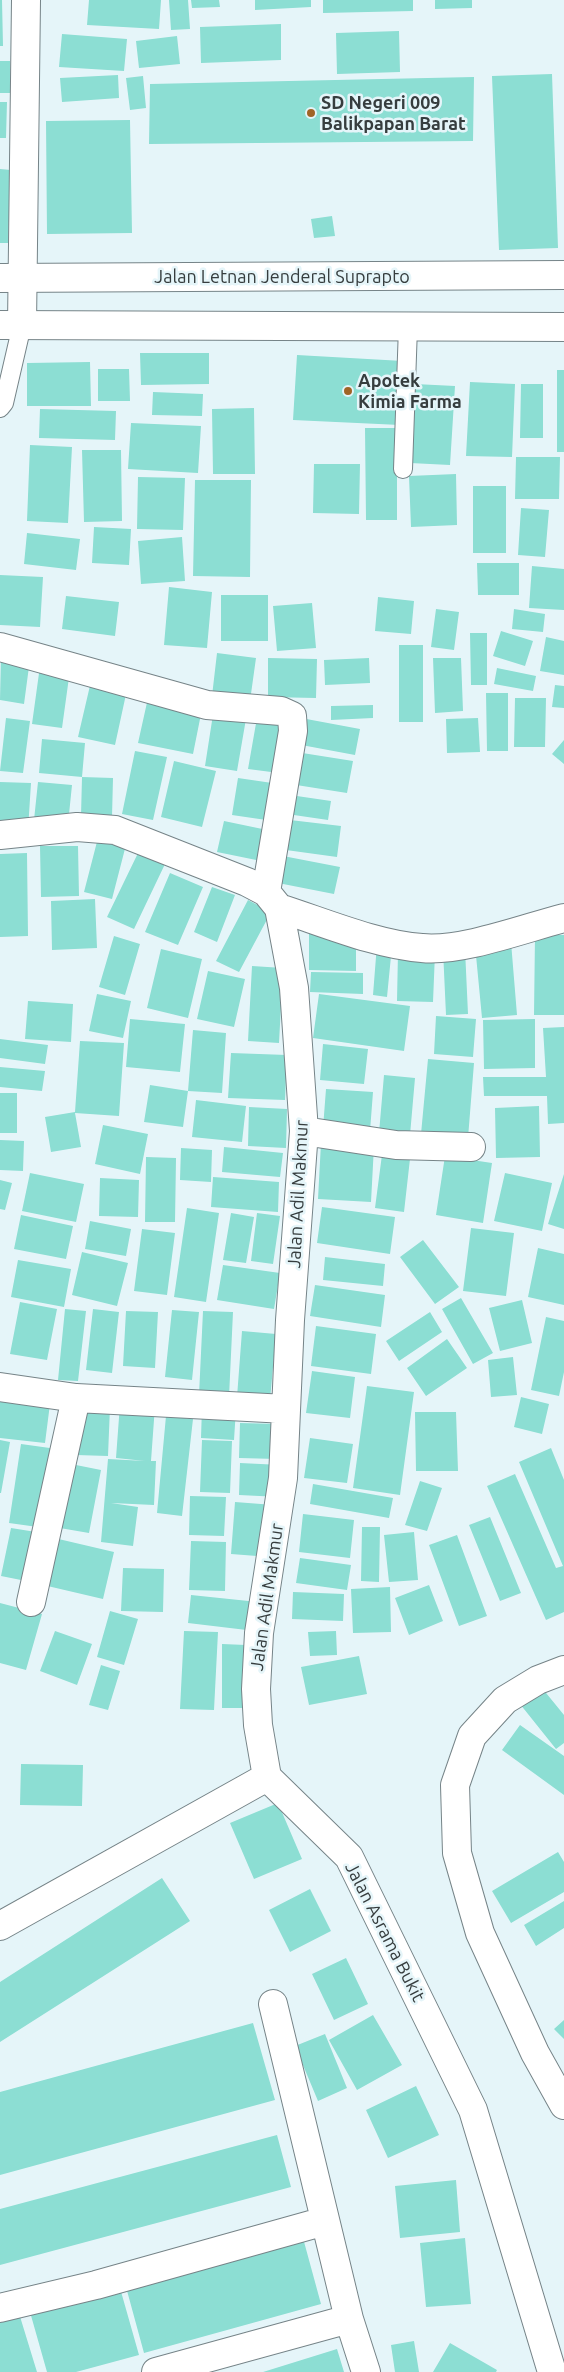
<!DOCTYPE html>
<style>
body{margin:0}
canvas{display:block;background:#e5f5f9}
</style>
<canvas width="564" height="2372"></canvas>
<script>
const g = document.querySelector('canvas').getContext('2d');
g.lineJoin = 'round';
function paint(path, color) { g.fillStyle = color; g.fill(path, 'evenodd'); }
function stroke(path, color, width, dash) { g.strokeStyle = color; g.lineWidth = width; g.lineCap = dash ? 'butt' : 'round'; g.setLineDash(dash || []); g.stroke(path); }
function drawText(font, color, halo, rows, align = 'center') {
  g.font = font + ' Ubuntu,sans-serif'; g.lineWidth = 5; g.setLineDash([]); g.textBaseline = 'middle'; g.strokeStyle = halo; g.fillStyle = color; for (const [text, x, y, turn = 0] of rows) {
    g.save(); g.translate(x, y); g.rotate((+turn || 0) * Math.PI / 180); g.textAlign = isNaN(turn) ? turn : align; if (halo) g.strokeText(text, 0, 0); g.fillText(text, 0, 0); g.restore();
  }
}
paint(new Path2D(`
 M0,0H2L3,46H0Z
 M89,0H161L159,29L87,25Z
 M169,0H188L190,29L171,30Z
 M191,0H219L220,7L192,8Z
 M255,0H311V7L255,10Z
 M323,0H413V11L323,13Z
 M435,0H472V8L435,9Z
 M281,24V60L201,63L200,27Z
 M399,31L400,72L337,74L336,33Z
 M62,34L127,39L124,71L59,67Z
 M177,36L180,64L139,68L136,41Z
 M0,61H10L11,93H0Z
 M552,74L558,248L499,250L492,76Z
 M118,75L119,98L62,102L60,78Z
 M143,76L146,108L130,110L126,78Z
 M474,77L473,141L149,144L150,84Z
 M0,102H7L6,138H0Z
 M130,120L132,233L47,234L46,121Z
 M0,169L11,170L8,243H0Z
 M332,216L335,236L314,238L311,219Z
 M140,353H209V384L141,385Z
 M297,355L403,361L400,425L293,420Z
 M90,362L91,406H27V363Z
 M98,369H129L130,401H98Z
 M557,370H564V452H557Z
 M470,382L515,384L512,457L466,456Z
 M415,384L455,386L450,465L410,463Z
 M521,384H543V438H520Z
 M153,392L203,394L202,416L152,415Z
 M254,408L255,474H213L212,409Z
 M40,409L116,411L115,440L39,438Z
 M131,423L201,426L198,473L128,469Z
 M365,428H397V520H366Z
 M30,445L72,447L68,523L27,521Z
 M82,450H121L122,521L84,522Z
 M516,457H560L559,499H515Z
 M314,464H360L359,514L313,513Z
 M456,474L457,525L411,527L409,476Z
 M138,477L185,478L183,530L137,529Z
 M195,480H251L250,577L193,576Z
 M473,486H506V553H473Z
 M521,508L549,510L545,557L518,555Z
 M94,527L131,529L129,565L92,563Z
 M27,533L80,539L76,570L24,564Z
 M182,537L185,581L141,584L138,541Z
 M477,563H519V595H478Z
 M532,566L564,569V610L529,608Z
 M0,575L43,577L40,627L0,625Z
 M169,587L212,592L207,648L164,645Z
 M221,595H268V641H221Z
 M66,596L119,602L115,636L62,629Z
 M378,597L414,601L411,634L375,631Z
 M312,603L316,648L277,651L273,606Z
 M436,609L459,612L454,650L431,647Z
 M514,609L545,614L543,632L512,629Z
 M501,631L533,641L525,666L493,656Z
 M470,633H487V685H471Z
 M546,637L564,641V675L540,671Z
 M399,645H423V722H399Z
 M217,653L256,658L250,701L212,696Z
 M1,656L30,659L24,704L0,700Z
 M268,658L317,659L316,698L268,697Z
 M369,658L370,683L325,685L324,660Z
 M433,658H461L463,711L435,713Z
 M40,666L70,670L62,728L32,724Z
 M497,668L536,676L533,691L494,684Z
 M92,677L128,685L115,745L78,737Z
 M555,685L564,686V708L552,707Z
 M486,693H508V751H487Z
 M148,698L202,709L193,754L138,743Z
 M515,698H546L545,747H514Z
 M373,705V718L331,720V706Z
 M214,708L247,713L237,771L205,766Z
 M258,712L288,717L279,773L248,769Z
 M6,718L30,721L23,773L0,771Z
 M301,718L360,729L355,755L296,744Z
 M478,718L480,752L447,753L446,719Z
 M42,739L85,743L82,777L39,773Z
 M564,740V764L552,754Z
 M135,751L167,757L153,820L122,814Z
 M296,752L353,761L347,793L290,784Z
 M174,761L216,771L202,827L161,817Z
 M82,777L113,778L112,817L81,816Z
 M238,778L279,784L273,821L232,815Z
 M0,782L31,783L28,830L0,829Z
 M38,782L72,785L68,824L34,820Z
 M290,795L331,801L328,820L287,814Z
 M290,820L341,826L337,857L286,850Z
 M224,821L272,831L266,862L217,852Z
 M99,834L127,841L112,899L84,892Z
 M40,846H78L79,896L41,897Z
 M139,851L165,864L134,929L107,917Z
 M27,853L28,936L0,937V854Z
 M283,856L340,867L334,894L278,883Z
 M170,873L203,887L178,945L145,932Z
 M212,887L235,895L217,942L194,932Z
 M95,899L97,948L52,950L51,901Z
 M248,900L271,912L239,972L216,961Z
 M309,933H356V971L309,970Z
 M535,935H564V1015H534Z
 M114,936L140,944L125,995L99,987Z
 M511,942L517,1015L482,1018L475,945Z
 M377,944L392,946L387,997L373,995Z
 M161,949L202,959L188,1018L147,1008Z
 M465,949L468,1014L446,1015L443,950Z
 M398,952L435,953L433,1002L397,1001Z
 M252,966L283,968L279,1043L248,1041Z
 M208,971L245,979L234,1027L197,1019Z
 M311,972L363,973V994L310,992Z
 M97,994L131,1001L123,1038L89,1031Z
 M319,994L410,1006L404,1051L313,1038Z
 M28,1001L73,1004L71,1042L25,1039Z
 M436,1016L476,1019L473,1057L434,1054Z
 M130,1019L185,1024L180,1072L126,1067Z
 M535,1019V1068L484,1069L483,1020Z
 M564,1027V1123L548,1124L547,1096H484L483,1077H546L543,1028Z
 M193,1030L226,1033L222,1093L188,1091Z
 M0,1039L48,1045L45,1064L0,1058Z
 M80,1041L124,1043L119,1116L75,1113L81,1147L51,1152L45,1117L75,1112Z
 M323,1044L368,1049L364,1084L320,1080Z
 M231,1053L287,1055L285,1100L228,1098Z
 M428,1059L474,1063L468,1138L421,1134Z
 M0,1067L45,1071L42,1091L0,1087Z
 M384,1075L415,1078L410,1135L379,1133Z
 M150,1085L188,1091L183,1127L144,1122Z
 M326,1089L373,1092L370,1131L323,1128Z
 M0,1093H17V1133H0Z
 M196,1100L246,1106L242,1142L192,1137Z
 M539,1106L540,1157L496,1158L495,1108Z
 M249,1107L287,1109L286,1148L248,1146Z
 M103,1125L148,1134L140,1174L95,1164Z
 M0,1140L24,1141L23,1171L0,1170Z
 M321,1143L374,1146L371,1202L318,1199Z
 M224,1147L283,1153L280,1177L222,1172Z
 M383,1147L411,1150L404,1212L375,1208Z
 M181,1148L212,1150L211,1182L180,1180Z
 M445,1156L492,1163L483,1223L436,1215Z
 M146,1157L176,1158L175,1222H145Z
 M30,1173L84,1184L76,1222L22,1211Z
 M505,1173L552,1183L542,1231L494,1221Z
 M564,1174V1229L548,1224Z
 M213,1177L279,1182L278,1212L211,1207Z
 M100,1178L139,1180L138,1217L99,1216Z
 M0,1180L12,1183L5,1210L0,1209Z
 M322,1207L395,1217L390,1254L317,1243Z
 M187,1208L219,1213L206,1302L174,1297Z
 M231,1213L254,1217L246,1263L223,1260Z
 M257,1213L280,1216L273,1264L251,1261Z
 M21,1215L73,1226L66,1259L14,1249Z
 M90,1221L131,1229L126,1256L85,1249Z
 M471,1228L514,1233L506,1296L463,1291Z
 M142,1229L175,1233L167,1295L134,1291Z
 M423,1240L459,1287L435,1304L400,1257Z
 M538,1248L564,1254V1305L528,1297Z
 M82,1252L128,1263L117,1306L72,1295Z
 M325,1257L385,1264L383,1286L323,1280Z
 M18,1260L71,1269L64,1307L11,1297Z
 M223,1265L280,1273L274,1309L217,1300Z
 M315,1285L385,1295L381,1327L310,1316Z
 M461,1298L493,1353L473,1364L442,1309Z
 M522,1300L532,1343L500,1351L489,1308Z
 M20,1302L57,1309L47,1360L10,1354Z
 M65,1309L86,1311L78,1381L58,1380Z
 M93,1309L119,1312L112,1373L86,1370Z
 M172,1310L199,1312L192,1380L165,1377Z
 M126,1311L158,1312L155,1368L123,1366Z
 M203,1311L233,1312L229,1397L199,1395Z
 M430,1312L442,1332L399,1361L386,1341Z
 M546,1317L564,1321V1372L559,1396L531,1390Z
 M316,1326L376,1334L371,1374L311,1366Z
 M242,1331L276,1334L270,1400L237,1397Z
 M447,1339L467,1368L426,1396L407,1368Z
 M513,1357L517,1395L491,1397L488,1360Z
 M312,1371L355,1377L350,1418L306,1413Z
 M367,1386L414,1392L400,1495L353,1488Z
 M0,1390L51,1396L45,1443L0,1438Z
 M521,1397L549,1404L542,1434L514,1427Z
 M120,1404L155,1406L151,1461H156L154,1505L111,1503L138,1507L133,1546L101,1542L108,1459L145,1461L116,1458Z
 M78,1406L110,1407L108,1456L76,1455Z
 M202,1407L236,1409L234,1440L201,1438Z
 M415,1412H456L458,1471H416Z
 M166,1416L193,1419L182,1516L157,1513Z
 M240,1423L278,1424L277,1459L239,1458Z
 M310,1438L353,1444L347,1483L304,1478Z
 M0,1440L10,1442L1,1493H0Z
 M202,1440L232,1441L230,1493L200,1492Z
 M21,1444L57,1449L45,1528L9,1523Z
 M551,1448L564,1480V1612L546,1620L487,1486L515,1474L556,1568L563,1566L519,1462Z
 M66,1463L101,1470L89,1533L54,1527Z
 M240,1463L281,1465L280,1497L239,1495Z
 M420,1481L442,1488L427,1531L405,1525Z
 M313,1484L393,1498L389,1518L310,1504Z
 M190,1496L226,1497L224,1536L189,1535Z
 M235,1502L274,1505L270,1557L231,1554Z
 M303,1514L354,1520L350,1558L299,1552Z
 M490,1517L521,1593L500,1601L469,1525Z
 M362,1527H380L379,1582L361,1581Z
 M11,1528L36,1532L26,1581L1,1576Z
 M414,1532L418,1580L389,1582L384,1535Z
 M457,1535L487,1616L459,1626L429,1545Z
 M50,1537L114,1552L103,1599L39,1584Z
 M191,1541L226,1542L225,1591L189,1590Z
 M300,1558L351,1565L347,1590L296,1583Z
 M123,1568L164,1569L163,1612L121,1611Z
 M429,1585L443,1621L409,1635L395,1598Z
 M390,1587L391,1632L353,1633L351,1589Z
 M293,1592L344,1594L343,1621L292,1619Z
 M191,1595L258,1602L255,1631L188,1623Z
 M0,1603L42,1614L26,1670L0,1663Z
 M110,1611L138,1619L124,1665L97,1657Z
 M55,1631L92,1644L77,1685L40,1671Z
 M184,1631L218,1632L214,1710L180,1709Z
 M336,1631L337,1655L310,1656L308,1632Z
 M222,1644L246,1645V1708H222Z
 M359,1656L367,1694L309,1705L301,1667Z
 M101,1665L120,1671L108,1710L89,1705Z
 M542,1688L564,1715V1743L556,1749L520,1704Z
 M520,1725L564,1756V1795L502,1750Z
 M21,1764L83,1765L82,1806L20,1805Z
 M278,1803L302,1859L254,1879L230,1823Z
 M558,1852L564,1862V1892L511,1923L492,1891Z
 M162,1878L190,1921L0,2042V1982Z
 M310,1889L331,1931L290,1952L269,1910Z
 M564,1901V1928L536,1946L524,1925Z
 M346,1958L368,2004L334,2020L312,1974Z
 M373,2015L402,2065L357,2090L329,2040Z
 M564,2020V2039L554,2029Z
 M253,2023L275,2100L0,2175V2092Z
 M325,2034L347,2088L318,2101L295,2046Z
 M416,2086L439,2135L388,2158L366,2110Z
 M277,2135L291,2187L0,2265V2209Z
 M456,2180L460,2232L400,2238L395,2186Z
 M303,2238L321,2304L144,2353L126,2287Z
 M465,2238L471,2304L426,2307L420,2243Z
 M120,2288L139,2355L76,2372H47L30,2312Z
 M18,2310L37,2372H0V2316Z
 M414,2341L419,2372H395L391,2345Z
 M450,2343L497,2370L496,2372H433Z
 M337,2349L344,2372H263Z`), '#8cded3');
const service = new Path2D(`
 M0,408L4,403L22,325
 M403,469L408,327`);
const minor = new Path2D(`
 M22,325L26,0
 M0,647L207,705L281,711L292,716L293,731L266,892
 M0,835L77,827L115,830L247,882L266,892L279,908L294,988L304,1131L290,1320L283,1478L259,1633L256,1689L258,1725L267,1777
 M279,908C323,922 377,945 422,948C462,952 525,928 564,918
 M304,1131L396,1145L471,1147
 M0,1387L76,1398L286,1409
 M31,1602L76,1398
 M267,1777L349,1857L473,2110L552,2372
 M0,1926L267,1777
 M273,2004L349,2319L366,2372
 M0,2308L96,2285L325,2221
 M156,2372L349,2319`);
const tertiary = new Path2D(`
 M564,1670L538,1680L505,1700L472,1736L455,1785L457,1853L480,1933L535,2053L564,2105`);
const secondary = new Path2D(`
 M0,278L564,275
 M0,325L564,327`);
stroke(service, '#768488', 20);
stroke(minor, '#768488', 30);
stroke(tertiary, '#768488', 30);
stroke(secondary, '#768488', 30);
stroke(service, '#fff', 18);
stroke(minor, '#fff', 28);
stroke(tertiary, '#fff', 28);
stroke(secondary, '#fff', 28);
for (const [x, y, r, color] of [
 [311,113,5,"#a06426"],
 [348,391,5,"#a06426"]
]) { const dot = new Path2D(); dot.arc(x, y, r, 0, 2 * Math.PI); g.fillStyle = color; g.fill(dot); stroke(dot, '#e5f5f9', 2); }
drawText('bold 18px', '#363d3e', '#e5f5f9', [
 ["SD Negeri 009",321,103],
 ["Balikpapan Barat",321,124],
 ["Apotek",358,381],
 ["Kimia Farma",358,402]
], 'left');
drawText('18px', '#363d3e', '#e5f5f9', [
 ["Jalan Letnan Jenderal Suprapto",282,277],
 ["Jalan Adil Makmur",298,1194,-87],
 ["Jalan Adil Makmur",267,1597,-82],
 ["Jalan Asrama Bukit",385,1932,63]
]);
</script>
